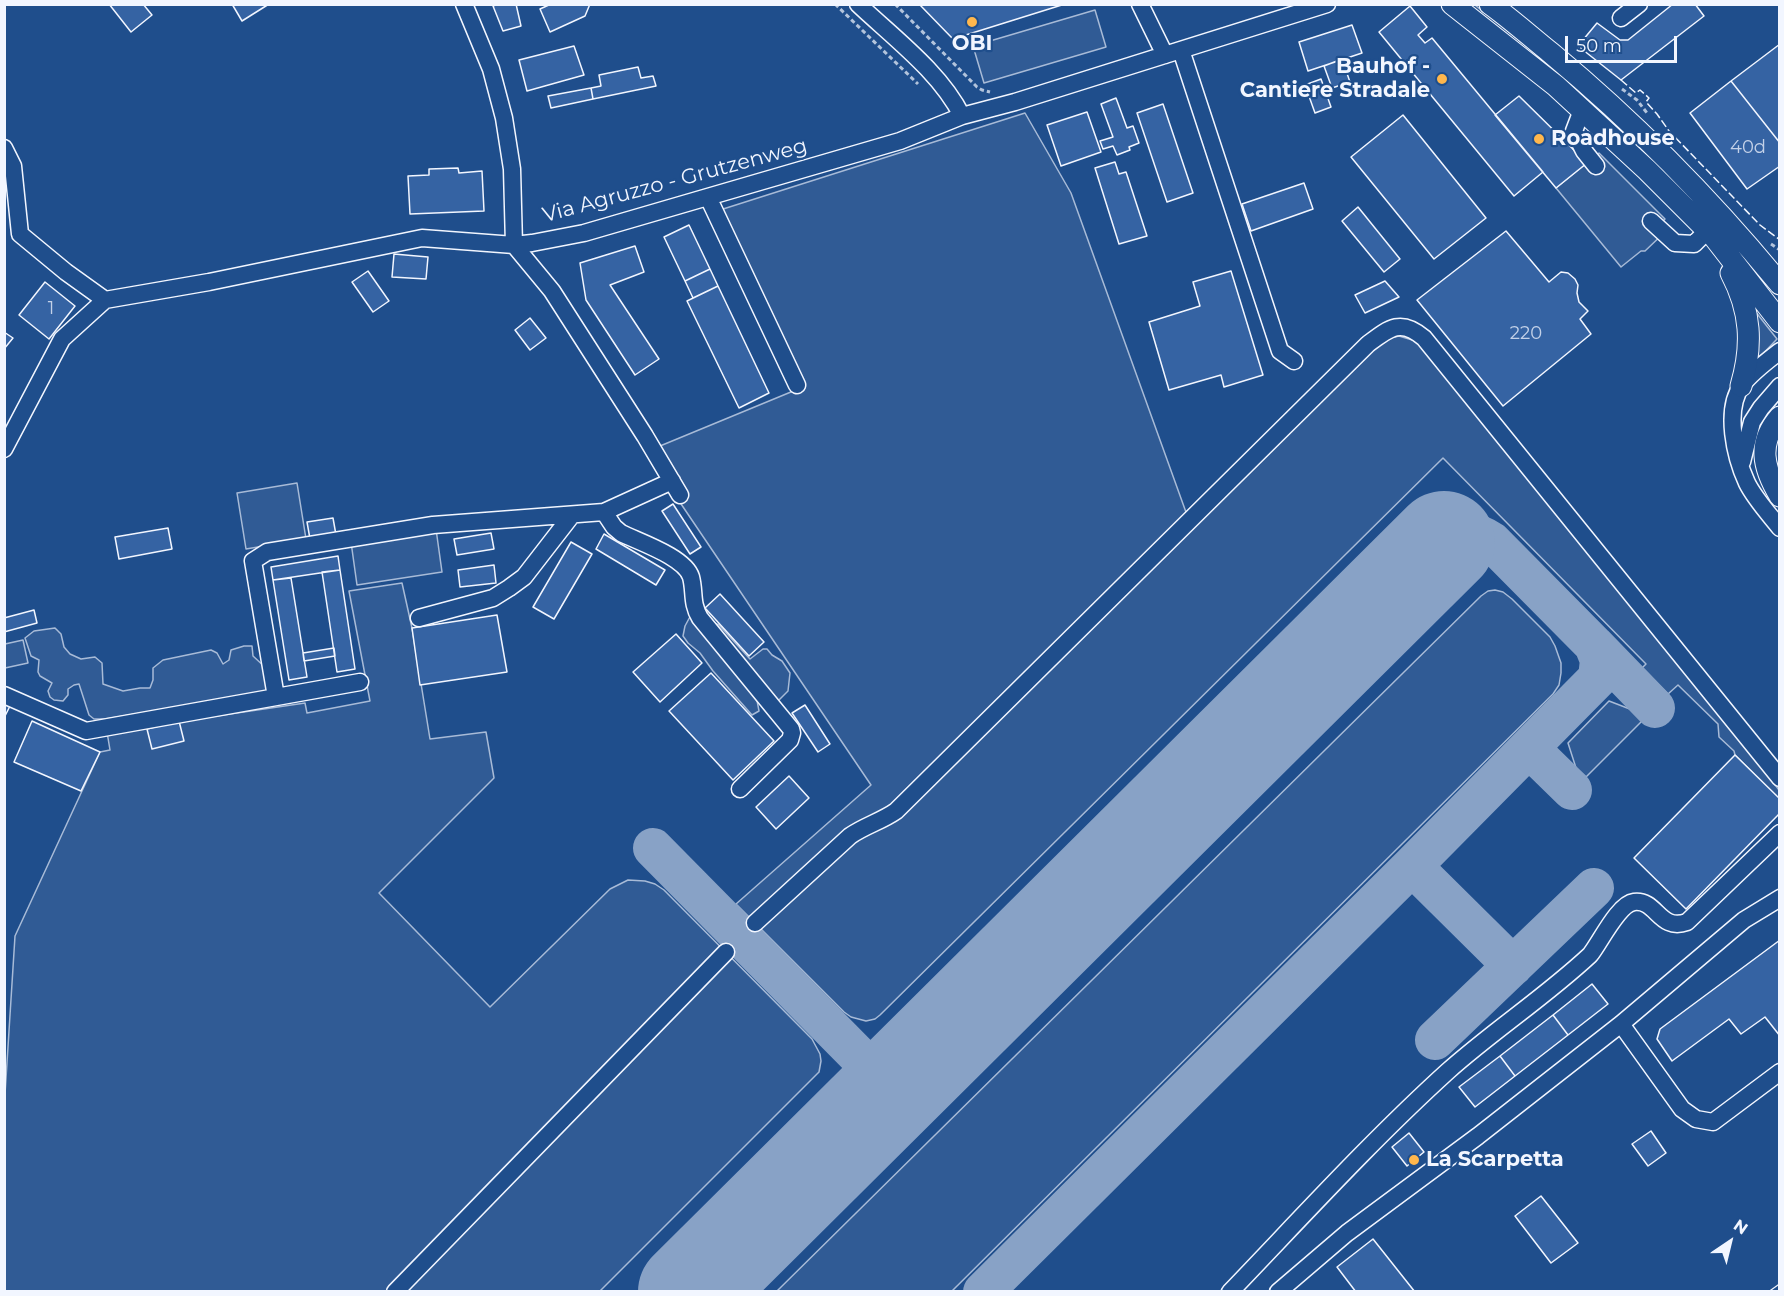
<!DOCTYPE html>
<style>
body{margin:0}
#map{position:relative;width:1784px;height:1296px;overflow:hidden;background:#1f4e8c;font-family:Montserrat,sans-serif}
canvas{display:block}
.frame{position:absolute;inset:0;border:6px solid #f2f6ff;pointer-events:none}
.north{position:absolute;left:1700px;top:1212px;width:60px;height:60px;-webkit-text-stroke:4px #1f4e8c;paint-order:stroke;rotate:35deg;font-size:16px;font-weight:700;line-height:24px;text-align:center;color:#f2f6ff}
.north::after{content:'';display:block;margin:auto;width:21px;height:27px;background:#f2f6ff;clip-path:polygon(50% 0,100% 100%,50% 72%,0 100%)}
.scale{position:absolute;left:1565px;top:36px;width:112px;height:27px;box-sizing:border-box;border:3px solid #f2f6ff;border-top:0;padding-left:8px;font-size:18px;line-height:21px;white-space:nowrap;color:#f2f6ff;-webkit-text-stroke:4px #1f4e8c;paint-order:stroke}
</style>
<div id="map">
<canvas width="1784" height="1296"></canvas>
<div class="frame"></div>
<div class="north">N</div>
<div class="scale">50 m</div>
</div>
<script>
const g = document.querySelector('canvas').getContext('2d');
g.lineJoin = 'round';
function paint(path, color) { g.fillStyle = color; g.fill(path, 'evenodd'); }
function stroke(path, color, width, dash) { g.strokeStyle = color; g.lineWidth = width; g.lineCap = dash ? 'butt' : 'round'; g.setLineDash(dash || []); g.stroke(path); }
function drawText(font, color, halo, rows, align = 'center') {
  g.font = font + ' Montserrat,sans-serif'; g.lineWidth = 4.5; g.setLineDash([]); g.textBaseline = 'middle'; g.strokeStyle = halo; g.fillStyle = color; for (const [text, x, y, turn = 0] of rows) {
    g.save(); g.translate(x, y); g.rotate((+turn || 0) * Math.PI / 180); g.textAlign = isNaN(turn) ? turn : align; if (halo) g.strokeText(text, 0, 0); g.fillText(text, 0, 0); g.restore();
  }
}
const built = new Path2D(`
 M1468,5H1475L1560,73L1558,76Z
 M1095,10L1106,47L984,83L973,46Z
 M1568,81L1646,152L1643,154L1566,84Z
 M1025,113L1071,193L1187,515L1371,347L1386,339L1399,336L1419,342L1732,727L1779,790V799L1735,755L1734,751L1719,737L1718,724L1678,685L1668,694L1642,668L1646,664L1443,458L880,1015L875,1019L866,1021L851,1017L844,1012L736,904L871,785L677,498L660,446L803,387L720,210Z
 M1599,153L1665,219L1661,223L1667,230L1645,251H1641L1621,267L1556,188Z
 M1755,311L1777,339L1758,359Z
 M297,483L306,539L246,549L237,493Z
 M436,529L442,572L357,585L351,542Z
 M402,583L412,628L430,739L486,732L494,778L379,893L490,1007L610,889L628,880L645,881L655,884L664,890L812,1039L820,1054L821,1061L819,1072L600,1291L5,1292L4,1110L15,936L100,752L110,750L107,732L305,703L307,713L370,701L349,591Z
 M1495,590L1503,592L1512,599L1550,637L1555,646L1561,663V673L1559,685L1553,694L952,1291H777L1481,596L1488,591Z
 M692,613L719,625L750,659L763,649H767L772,655L782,661L790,673L788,691L777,702L756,695L759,711L752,715L713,671L700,653L688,643L683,636L685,626Z
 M55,628L61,634L64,647L70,654L81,659L95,657L102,663L103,684L123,691L140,688H150L153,680V668L163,660L211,650L217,653L223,664L229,660L231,650L244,646H252L253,656L266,668L267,690L261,693L105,719H94L89,715L79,684L74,685L68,689V695L63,701L54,700L50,697L48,691L52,683L40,676L38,672L39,660L31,656L25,638L34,631Z
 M23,640L28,663L5,668V644Z
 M1609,701L1635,711L1644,719L1586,777L1576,768L1568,743Z`);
paint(built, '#305b95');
stroke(built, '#a8bbd7', 1.5);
stroke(new Path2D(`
 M1594,645L1655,708
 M1529,748L1572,790
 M653,848L892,1090
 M1412,866L1513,966
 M1435,1040L1594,888
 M695,1292L710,1271
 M983,1292L1412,866L1598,678L1600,660L1594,645L1492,542C1474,530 1462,528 1444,542`), '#88a2c6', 40);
stroke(new Path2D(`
 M689,1292L1444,542`), '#88a2c6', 102);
const building = new Path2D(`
 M109,4H143L152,15L131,32Z
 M232,4H269L242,21Z
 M498,4H516L521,26L503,31L493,6Z
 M551,4H590L585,16L550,32L540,9Z
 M919,4H1065L953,39Z
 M1673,4H1695L1704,16L1621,80L1578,46L1597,23L1620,40H1628Z
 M1410,6L1427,27L1418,35L1425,43L1432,38L1543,172L1514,196L1379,32Z
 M1352,25L1362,53L1308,71L1299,42Z
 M1780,44V143L1731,81Z
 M574,46L584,75L527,91L519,60Z
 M1342,59L1350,82L1332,88L1324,66Z
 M638,67L641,78L653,76L656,86L593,99L591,88L601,86L599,75Z
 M1321,79L1331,107L1315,113L1305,85Z
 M1731,81L1780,143V166L1747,189L1690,113Z
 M591,88L593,99L551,108L548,96Z
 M1519,96L1587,163L1556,188L1495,115Z
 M1116,98L1127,128L1133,126L1139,143L1129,147L1130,150L1117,155L1113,146L1103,149L1100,141L1113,137L1101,104Z
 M1163,104L1193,193L1167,202L1137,113Z
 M1087,112L1101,152L1061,166L1047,125Z
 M1403,115L1486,218L1434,259L1351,157Z
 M1115,162L1119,174L1126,172L1147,236L1119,244L1095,168Z
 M458,168L459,173L482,171L484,211L410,214L408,176L429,175V169Z
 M1304,183L1313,209L1251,231L1242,204Z
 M1358,207L1400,259L1384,272L1342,221Z
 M689,225L710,269L685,281L664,237Z
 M1506,231L1549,282L1561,272L1568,273L1575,279L1578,285L1577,293L1579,302L1588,311L1580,319L1591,334L1503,406L1417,300Z
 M635,246L644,272L610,285L659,359L635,375L586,300L580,263Z
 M394,254L428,257L426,279L392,277Z
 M710,269L718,286L693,298L685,281Z
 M368,271L389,301L373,312L352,282Z
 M1231,271L1263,375L1224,387L1221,375L1169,390L1149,322L1200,306L1193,282Z
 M1385,281L1399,297L1365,313L1355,295Z
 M45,282L75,306L49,339L19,315Z
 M718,286L769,393L739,408L687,301Z
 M530,318L546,338L530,350L515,330Z
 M4,332L13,338L4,349Z
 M673,504L701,547L690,554L662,511Z
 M333,518L336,535L310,539L307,522Z
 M168,528L172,549L119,559L115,537Z
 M491,533L494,549L457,555L454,539Z
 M604,534L665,570L656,585L596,549Z
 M571,542L592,554L554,619L533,607Z
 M338,556L340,570L273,580L271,567Z
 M494,565L496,583L460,587L458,570Z
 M340,570L355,669L337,672L322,572Z
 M291,578L307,677L289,680L273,580Z
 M720,594L764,642L749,656L705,608Z
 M34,610L37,623L4,632V618Z
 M497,615L507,672L420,685L412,628Z
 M676,634L702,663L660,702L633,672Z
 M334,648L335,656L304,661L303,653Z
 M711,673L774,741L733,780L669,711Z
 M4,704L10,706L4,718Z
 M805,705L830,744L818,752L792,713Z
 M32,721L100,752L81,791L14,762Z
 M179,721L184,741L152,749L147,729Z
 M1735,755L1780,799V813L1686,909L1634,858Z
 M789,776L809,798L776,829L756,807Z
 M1780,940V1036L1765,1017L1741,1034L1729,1019L1672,1061L1657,1039L1660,1029Z
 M1592,984L1608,1004L1568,1035L1553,1015Z
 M1553,1015L1568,1035L1515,1076L1500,1056Z
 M1500,1056L1515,1076L1475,1107L1459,1087Z
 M1651,1131L1666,1153L1648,1166L1632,1144Z
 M1409,1133L1424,1152L1407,1166L1392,1147Z
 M1541,1196L1578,1243L1551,1263L1515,1216Z
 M1373,1239L1415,1292H1356L1337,1267Z`);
paint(building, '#3563a3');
stroke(building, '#f2f6ff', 1.5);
const minor = new Path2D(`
 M464,4L491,69L504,118L512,169L514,245L552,291L645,436L680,495
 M858,4C894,38 940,72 962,116
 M1140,4L1165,55
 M1621,18L1639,4
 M1181,50L1280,351L1294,361
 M1582,110L1574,131L1584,151L1596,166
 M4,148L13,166L20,234L66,272L105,300L209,282L422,238L514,245L532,243L584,233L900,141L962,116L1015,102L1327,4
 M708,197L797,385
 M1651,221L1675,243L1694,244L1708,230
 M1780,351C1767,361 1752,372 1742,385C1724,410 1735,457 1747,483C1755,499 1769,514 1780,528
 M4,449L62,339L105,300
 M1742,462L1752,422L1761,408L1780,386
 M604,512L614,527L621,533C639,542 685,557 691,577C695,592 691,603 700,618L791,729L792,733L790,740L740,789
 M419,618L493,598L509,588L524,577L572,515
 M4,695L86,731L360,682
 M276,697L253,561L267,552L433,525L604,512L672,481
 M755,923L850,836C864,826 882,821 896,811L1368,344C1389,328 1401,318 1424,338L1780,778
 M1621,1024L1682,1109L1696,1119L1713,1122L1780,1072
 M395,1292L726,952
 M1230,1292C1302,1217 1372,1140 1448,1071C1494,1030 1545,997 1590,955C1600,943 1618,904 1634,902C1657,899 1659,932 1687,922L1780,833
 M1278,1292L1347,1233L1478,1136L1621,1024L1744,920L1780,898`);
const major = new Path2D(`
 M1452,4L1556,86L1647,170L1714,237L1780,322
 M1490,4C1511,19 1531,37 1551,53C1634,122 1711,200 1780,284
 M1731,273C1751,311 1753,345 1741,386
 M1780,417C1757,443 1763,468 1780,496`);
stroke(minor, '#f2f6ff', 19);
stroke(major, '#f2f6ff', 23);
stroke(new Path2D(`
 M835,4L918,84
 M895,4L977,87L982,90L990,92
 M1622,89L1637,100L1647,113
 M1771,244L1780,250`), '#b3c4dc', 3, [4.5, 3]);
stroke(minor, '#1f4e8c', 16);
stroke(major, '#1f4e8c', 21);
const rail = new Path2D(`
 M1773,1292L1780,1287`);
stroke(rail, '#f2f6ff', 7);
stroke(rail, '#1f4e8c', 4.5, [14]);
stroke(new Path2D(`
 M1621,80L1636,93L1640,90L1649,98L1646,102L1657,114L1669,131L1760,225L1780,240`), '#f2f6ff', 1.5, [8, 3]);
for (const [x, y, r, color] of [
 [972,22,6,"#ffb74d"],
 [1442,79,6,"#ffb74d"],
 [1539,139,6,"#ffb74d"],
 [1414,1160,6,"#ffb74d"]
]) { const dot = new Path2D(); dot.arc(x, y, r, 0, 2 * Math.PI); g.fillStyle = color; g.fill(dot); stroke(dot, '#1f4e8c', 2); }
drawText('18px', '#c3d1e8', null, [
 ["40d",1748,148],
 ["1",51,309],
 ["220",1526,334]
]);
drawText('bold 21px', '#f2f6ff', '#1f4e8c', [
 ["OBI",972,44,"center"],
 ["Bauhof -",1430,67,"right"],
 ["Cantiere Stradale",1430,91,"right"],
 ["Roadhouse",1551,139],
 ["La Scarpetta",1426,1160]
], 'left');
drawText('21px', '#f2f6ff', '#1f4e8c', [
 ["Via Agruzzo - Grutzenweg",675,181,-15]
]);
</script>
